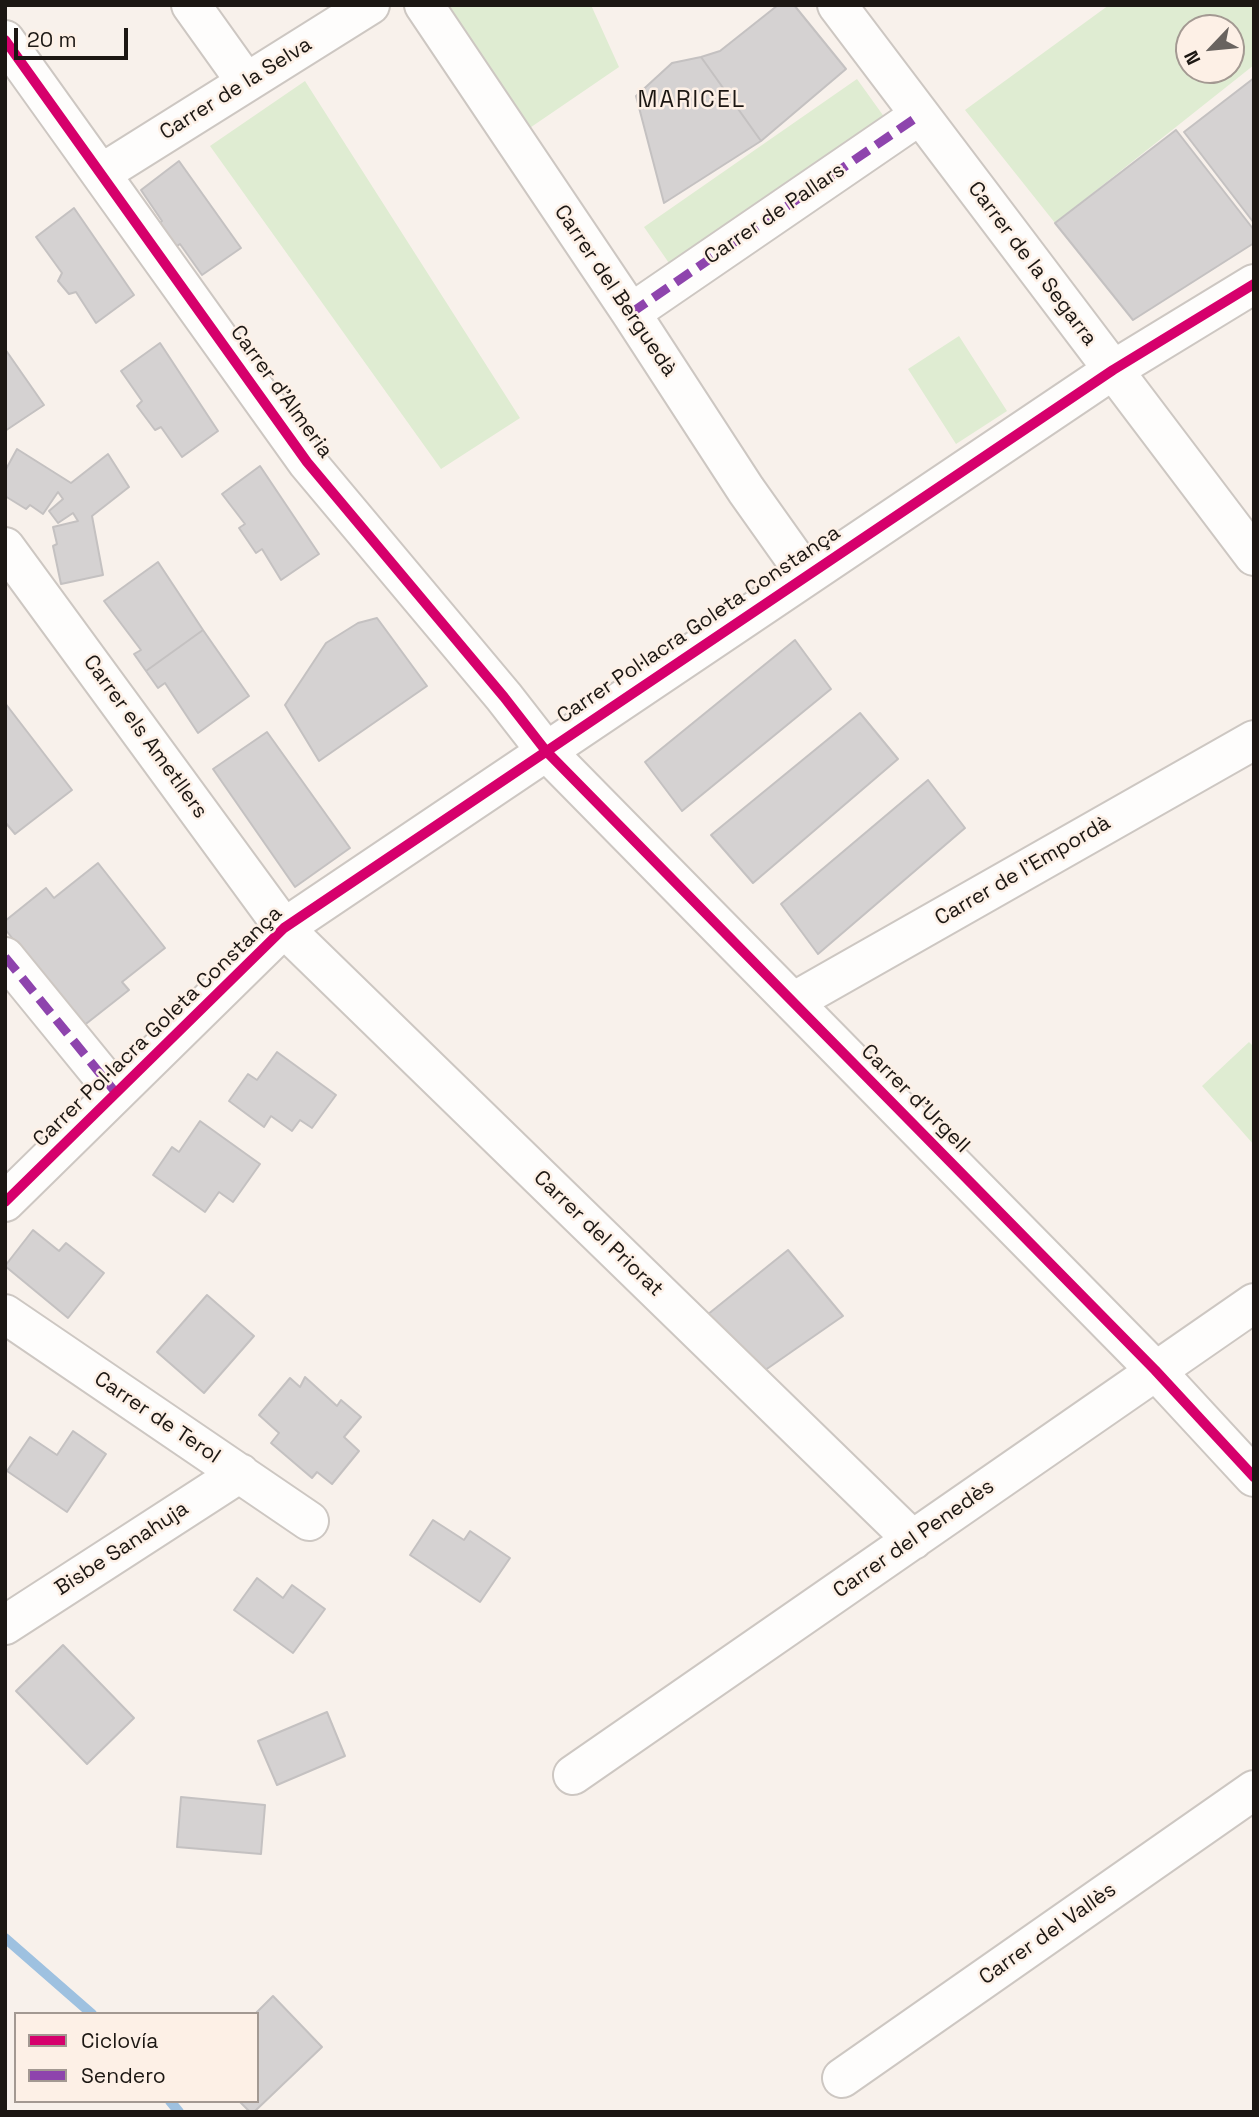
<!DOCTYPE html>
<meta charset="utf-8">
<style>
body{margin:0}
#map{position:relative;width:1259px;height:2117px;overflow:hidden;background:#f8f1eb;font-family:"Space Grotesk",sans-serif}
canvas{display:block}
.frame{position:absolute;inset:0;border:7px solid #1c1713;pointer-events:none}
.legend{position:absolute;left:14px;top:2012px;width:245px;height:91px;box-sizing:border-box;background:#fdf0e6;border:2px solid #a39992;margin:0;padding:9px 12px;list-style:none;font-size:21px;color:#1c1713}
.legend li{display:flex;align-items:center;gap:14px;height:35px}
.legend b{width:35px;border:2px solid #a39992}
.north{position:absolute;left:1175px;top:14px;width:70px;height:70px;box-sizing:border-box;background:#fdf0e6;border:2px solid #a39992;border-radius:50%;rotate:244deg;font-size:19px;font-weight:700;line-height:28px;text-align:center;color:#1c1713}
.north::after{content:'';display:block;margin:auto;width:24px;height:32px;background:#69635f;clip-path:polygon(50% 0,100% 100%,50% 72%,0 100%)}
.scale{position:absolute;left:14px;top:28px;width:114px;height:32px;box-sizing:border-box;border:4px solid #1c1713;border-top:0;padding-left:9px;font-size:21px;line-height:24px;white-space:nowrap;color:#1c1713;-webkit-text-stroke:5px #fdf0e6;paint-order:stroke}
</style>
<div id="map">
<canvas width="1259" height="2117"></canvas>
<div class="frame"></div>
<ul class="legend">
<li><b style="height:9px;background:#d6006c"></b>Ciclovía</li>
<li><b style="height:9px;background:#8e44ad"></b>Sendero</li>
</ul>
<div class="north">N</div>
<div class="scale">20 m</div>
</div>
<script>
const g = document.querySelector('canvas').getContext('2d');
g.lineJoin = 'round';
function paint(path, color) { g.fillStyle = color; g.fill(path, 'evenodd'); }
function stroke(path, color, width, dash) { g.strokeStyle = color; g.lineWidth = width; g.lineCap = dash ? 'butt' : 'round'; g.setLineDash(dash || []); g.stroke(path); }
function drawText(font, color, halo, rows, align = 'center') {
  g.font = font + ' "Space Grotesk",sans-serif'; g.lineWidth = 5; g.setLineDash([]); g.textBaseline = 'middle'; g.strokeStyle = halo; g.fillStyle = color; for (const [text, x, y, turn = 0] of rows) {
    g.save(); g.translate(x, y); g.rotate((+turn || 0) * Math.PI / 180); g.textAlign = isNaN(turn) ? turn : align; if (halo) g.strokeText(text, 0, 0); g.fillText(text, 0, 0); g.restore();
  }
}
paint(new Path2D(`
 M447,5H591L619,67L518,136Z
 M1109,5H1254V65L1055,223L965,110ZM1189,28H1231V70H1189Z
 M857,79L895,132L680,279L644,227Z
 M305,81L520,418L441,469L210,146Z
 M959,336L1007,411L956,444L908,369Z
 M1249,1042L1254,1047V1145L1202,1086Z`), '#dfecd2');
stroke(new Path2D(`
 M5,1938L92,2014
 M170,2101L179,2112`), '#9ec1e0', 10);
const building = new Path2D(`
 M778,5H794L846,69L761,141L701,57L720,51Z
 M701,57L761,141L664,203L636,96L672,63Z
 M1254,78V223L1184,132Z
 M1176,130L1254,230V243L1133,320L1055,223Z
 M179,161L241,248L202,275L180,244L174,248L157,225L162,221L141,190Z
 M74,208L134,295L96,323L76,292L69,294L58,281L62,273L36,237Z
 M160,343L218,431L182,457L161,427L155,430L137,406L142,401L121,371Z
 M5,349L44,405L5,431Z
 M17,449L71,483L108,454L129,487L92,516L103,575L61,584L53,546L57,544L53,527L78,521L73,513L58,523L49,511L63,499L58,492L43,514L30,505L26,509L5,496V471Z
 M260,466L319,554L281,580L262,549L256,553L239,528L245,524L222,494Z
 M158,562L203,630L146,671L134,654L141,650L104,601Z
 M377,618L427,686L319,761L285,705L326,643L358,623Z
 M203,630L249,696L198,733L165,683L158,688L146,671Z
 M795,640L831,689L682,811L645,762Z
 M5,703L72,790L15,834L5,822Z
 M860,713L898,759L753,883L711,835Z
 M267,732L350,848L295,887L213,769Z
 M928,780L965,828L818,954L781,904Z
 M98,863L165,948L122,982L129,990L82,1027L5,929V921L46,888L54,898Z
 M277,1052L336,1095L312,1128L300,1120L292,1131L271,1116L264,1127L229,1101L248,1074L257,1080Z
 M200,1121L260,1164L233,1202L219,1192L205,1212L153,1175L172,1147L179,1152Z
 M33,1230L59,1251L66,1243L104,1273L68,1318L5,1266Z
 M788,1250L843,1316L761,1373L707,1315Z
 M207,1295L254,1336L204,1393L157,1352Z
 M305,1377L337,1406L341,1400L361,1417L344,1437L359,1451L332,1484L317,1472L312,1478L271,1443L279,1433L259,1415L290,1378L300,1387Z
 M73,1431L106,1454L67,1512L7,1471L30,1437L57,1455Z
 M433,1520L464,1540L470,1531L510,1558L480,1602L410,1555Z
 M257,1578L283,1598L292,1585L325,1609L293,1653L234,1610Z
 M63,1645L134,1718L87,1764L16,1691Z
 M327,1712L345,1756L277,1785L258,1741Z
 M181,1797L265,1805L261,1854L177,1847Z
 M273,1996L322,2047L254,2112H250L239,2101H257V2014H255Z`);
paint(building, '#d5d2d2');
stroke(building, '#c4c1c1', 2);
const street = new Path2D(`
 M191,5L246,82
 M424,5L631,313L746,490L807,576
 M837,5L1254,556
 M5,40L307,462L504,697L546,751L1155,1370L1254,1477
 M102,173L370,5
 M631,313L920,115
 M5,547L284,928L913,1540
 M5,957L116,1093
 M793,1002L1254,740
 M5,1202L284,928L1113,370L1254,284
 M5,1314L309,1521
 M5,1625L240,1473
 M573,1775L1254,1303
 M842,2078L1254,1790`);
stroke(street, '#cdc7c2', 42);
stroke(street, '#fefdfc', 38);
stroke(new Path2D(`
 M631,313L920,115
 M5,957L116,1093`), '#8e44ad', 9, [18, 9]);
stroke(new Path2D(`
 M5,40L307,462L504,697L546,751L1155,1370L1254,1477
 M5,1202L284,928L1113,370L1254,284`), '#d6006c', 10);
drawText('21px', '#1c1713', '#fdf0e6', [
 ["Carrer de la Selva",236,89,-32],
 ["Carrer de Pallars",775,214,-34],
 ["Carrer de la Segarra",1032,264,53],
 ["Carrer del Berguedà",615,291,56],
 ["Carrer d'Almeria",281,392,54],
 ["Carrer Pol·lacra Goleta Constança",699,625,-34],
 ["Carrer els Ametllers",145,737,54],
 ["Carrer de l'Empordà",1023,871,-30],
 ["Carrer Pol·lacra Goleta Constança",158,1027,-44],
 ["Carrer d'Urgell",915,1099,45],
 ["Carrer del Priorat",598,1234,44],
 ["Carrer de Terol",157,1418,34],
 ["Carrer del Penedès",914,1539,-35],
 ["Bisbe Sanahuja",122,1549,-33],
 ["Carrer del Vallès",1048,1934,-35]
]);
g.letterSpacing = '2px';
drawText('23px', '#1c1713', '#fdf0e6', [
 ["MARICEL",692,101]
]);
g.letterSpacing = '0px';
</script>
